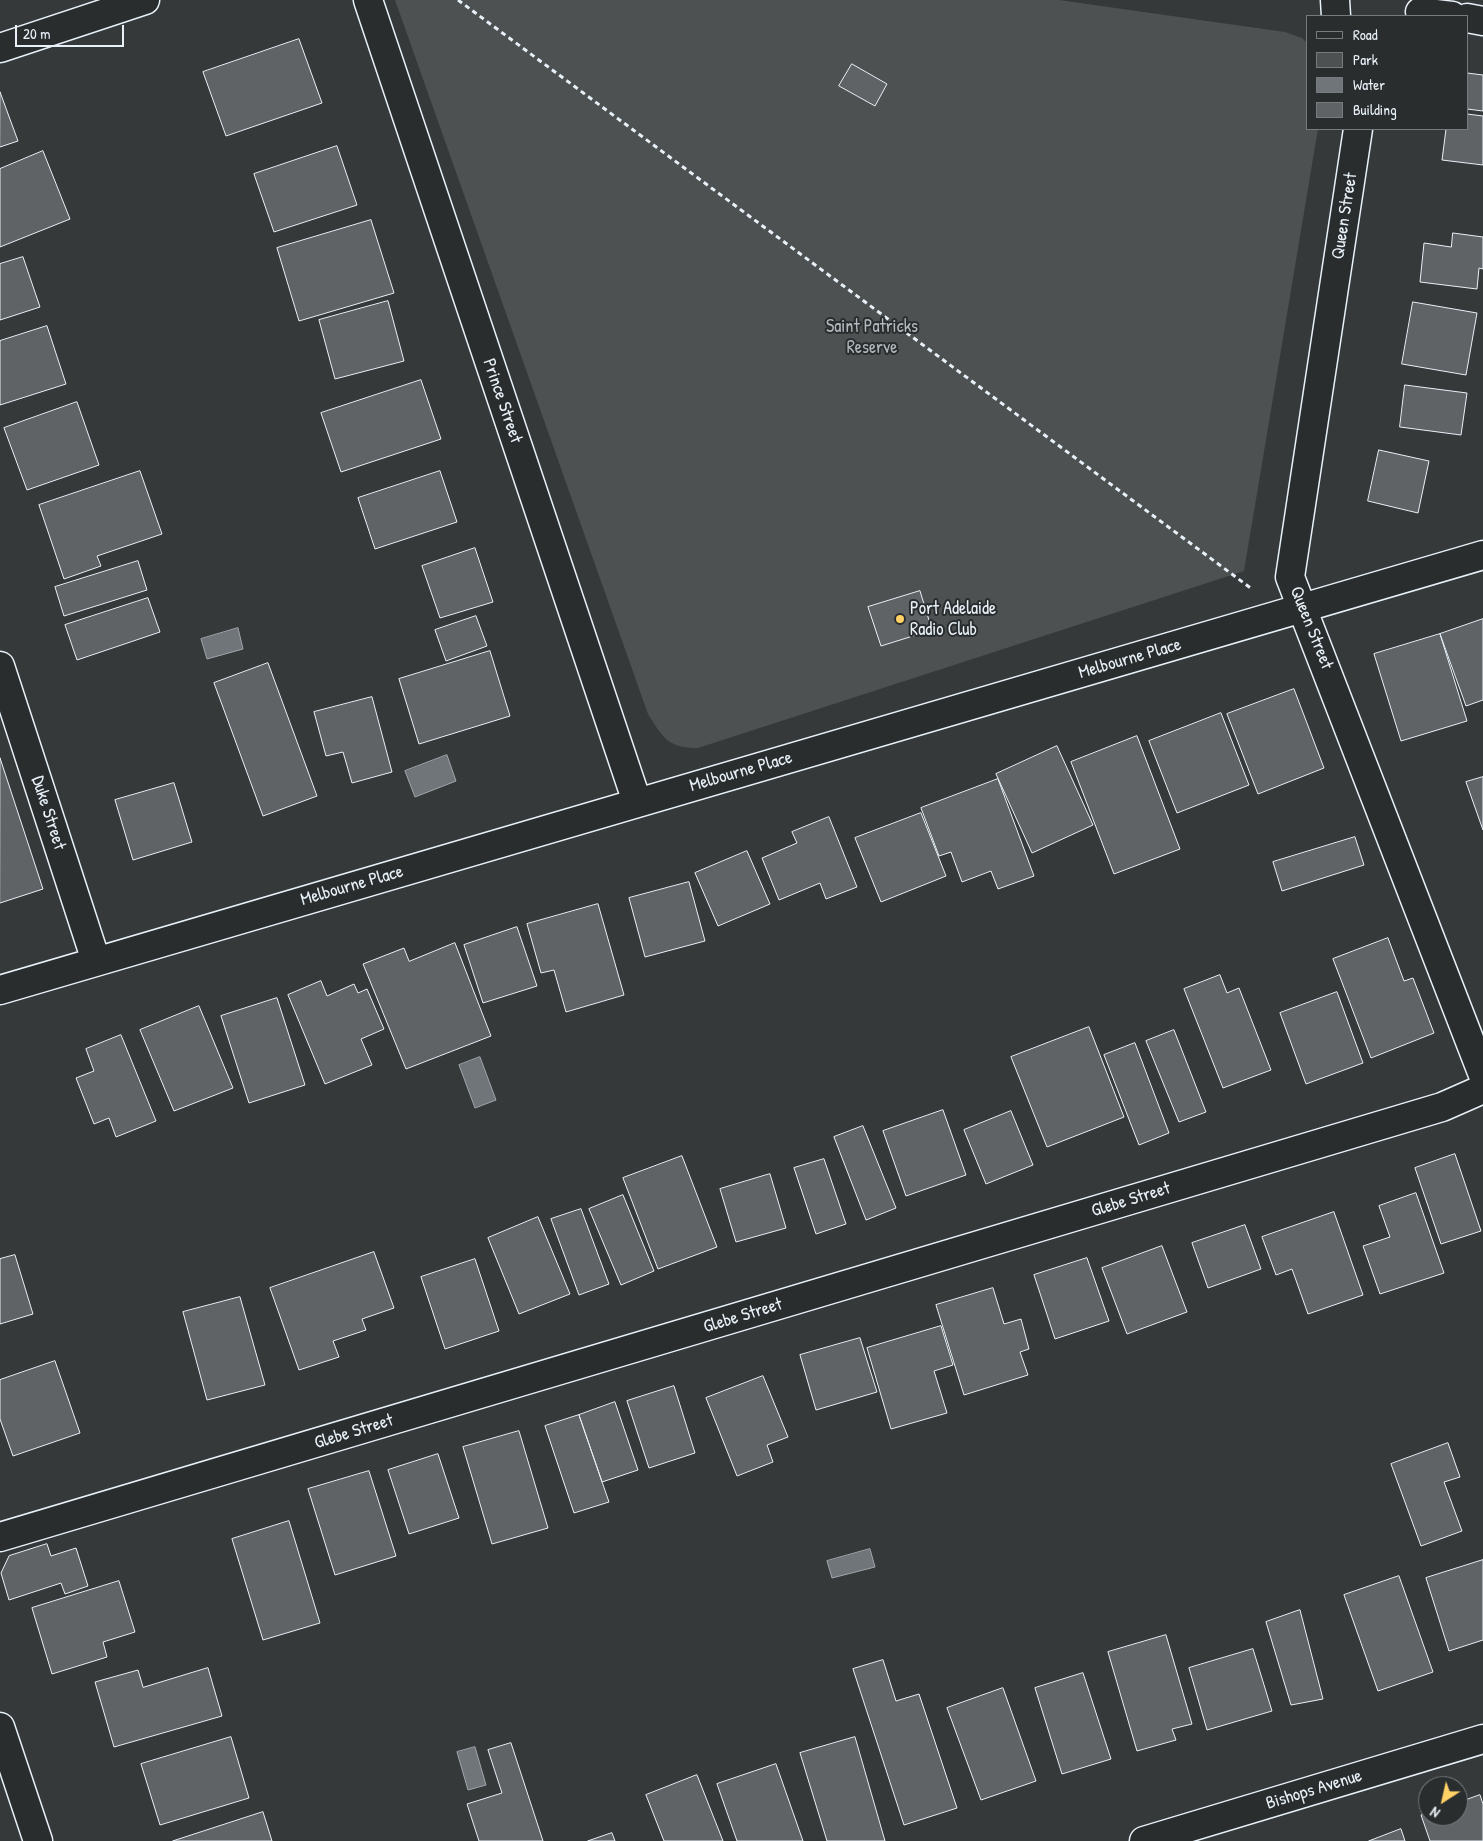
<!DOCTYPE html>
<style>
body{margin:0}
#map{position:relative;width:1483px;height:1841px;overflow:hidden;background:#35393a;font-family:"Patrick Hand",sans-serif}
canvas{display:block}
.legend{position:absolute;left:1306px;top:15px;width:162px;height:115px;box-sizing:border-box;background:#2a2d2e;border:1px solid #767b7f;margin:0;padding:6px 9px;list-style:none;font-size:15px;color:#e8f1f8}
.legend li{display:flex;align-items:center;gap:10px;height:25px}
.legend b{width:25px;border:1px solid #767b7f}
.north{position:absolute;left:1418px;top:1776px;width:50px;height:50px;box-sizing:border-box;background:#2a2d2e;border:1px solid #767b7f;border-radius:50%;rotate:215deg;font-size:14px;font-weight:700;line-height:20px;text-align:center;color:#e8f1f8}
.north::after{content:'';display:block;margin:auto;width:18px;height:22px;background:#ffd166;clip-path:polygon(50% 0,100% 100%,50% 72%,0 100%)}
.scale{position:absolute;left:15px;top:25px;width:109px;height:22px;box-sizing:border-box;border:2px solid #e8f1f8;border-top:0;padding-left:6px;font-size:15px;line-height:18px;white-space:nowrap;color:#e8f1f8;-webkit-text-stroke:4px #2a2d2e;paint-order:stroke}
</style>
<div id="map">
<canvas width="1483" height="1841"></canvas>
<ul class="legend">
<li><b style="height:6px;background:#2a2d2e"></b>Road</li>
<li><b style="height:14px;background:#4d5152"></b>Park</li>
<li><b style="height:14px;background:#707579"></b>Water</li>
<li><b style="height:14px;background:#5f6365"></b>Building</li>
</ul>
<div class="north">N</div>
<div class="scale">20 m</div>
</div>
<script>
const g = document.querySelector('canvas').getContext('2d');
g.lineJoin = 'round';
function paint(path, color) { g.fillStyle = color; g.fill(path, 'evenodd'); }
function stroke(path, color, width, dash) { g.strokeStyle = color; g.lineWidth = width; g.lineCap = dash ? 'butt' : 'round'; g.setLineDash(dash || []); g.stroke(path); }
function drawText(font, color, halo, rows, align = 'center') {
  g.font = font + ' "Patrick Hand",sans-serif'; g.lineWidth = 4; g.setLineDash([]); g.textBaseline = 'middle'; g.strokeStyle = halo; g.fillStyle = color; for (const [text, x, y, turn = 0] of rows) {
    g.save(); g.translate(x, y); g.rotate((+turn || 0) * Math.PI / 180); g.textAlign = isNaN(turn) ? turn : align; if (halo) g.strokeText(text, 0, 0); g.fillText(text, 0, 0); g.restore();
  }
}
paint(new Path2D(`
 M395,0H1059L1285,32L1302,38L1307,43V129H1318L1244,571L698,748C668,748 663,738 648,714Z`), '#4d5152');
const water = new Path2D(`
 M238,628L243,649L207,659L201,639Z
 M447,755L456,781L415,797L405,771Z
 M480,1057L496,1100L475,1108L459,1065Z
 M870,1549L875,1567L832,1578L827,1561Z
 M475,1747L486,1785L468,1790L457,1752Z`);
paint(water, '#707579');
stroke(water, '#a0a7ac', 1);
const building = new Path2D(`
 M299,39L322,103L226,136L203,72Z
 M852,64L887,84L875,106L839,86Z
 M1467,73L1483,75V111L1467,109Z
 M0,92L18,141L0,147Z
 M1467,114L1483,116V165L1442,160L1446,129H1467Z
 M337,146L357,205L274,232L254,174Z
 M43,151L70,219L0,247V169Z
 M371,220L394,293L299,321L277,248Z
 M1453,233L1483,237V269L1479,268L1477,289L1420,282L1424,243L1451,247Z
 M23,257L40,307L0,320V264Z
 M388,301L404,361L335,379L319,320Z
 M1413,302L1477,313L1466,375L1402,364Z
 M47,326L66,384L0,405V341Z
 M421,380L441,439L341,472L321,413Z
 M1405,385L1467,393L1461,435L1400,427Z
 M77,402L99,465L27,490L4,428Z
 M1379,450L1429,461L1418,513L1368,501Z
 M140,471L162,534L97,556L101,566L64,579L39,505Z
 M440,471L457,522L375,549L358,498Z
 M475,548L493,602L440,618L422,566Z
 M138,561L147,590L64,616L55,587Z
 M920,591L932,630L881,646L868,607Z
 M148,598L160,632L77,660L65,625Z
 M476,616L487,646L446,661L435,630Z
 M1483,619V700L1466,706L1440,634Z
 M1440,634L1467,721L1401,741L1374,654Z
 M490,651L510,716L419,744L399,679Z
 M268,663L317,796L263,816L214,683Z
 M1294,689L1324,768L1258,794L1227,714Z
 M372,697L392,772L352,783L343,752L326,756L314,712Z
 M1221,713L1249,785L1177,813L1149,741Z
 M1137,736L1180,849L1114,874L1071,762Z
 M1057,746L1093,825L1032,853L996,774Z
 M0,758L43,889L0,903Z
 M1483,777V830L1466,782Z
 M998,779L1034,876L998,889L991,871L962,882L951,852L939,856L921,808Z
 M174,783L192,842L133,860L115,800Z
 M921,813L946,876L881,902L855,838Z
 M829,817L857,887L826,899L820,883L779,900L762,858L797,843L792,832Z
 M1355,837L1364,865L1282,891L1273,862Z
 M747,851L770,904L718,926L695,873Z
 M689,882L705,941L645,957L629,898Z
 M598,904L624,995L566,1012L554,970L541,973L527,924Z
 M517,927L537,986L483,1003L464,945Z
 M1388,938L1404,981L1413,978L1434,1033L1371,1058L1333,959Z
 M455,943L491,1036L406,1069L363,964L404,948L409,961Z
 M1220,975L1227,993L1239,988L1271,1070L1223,1088L1184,989Z
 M321,981L327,996L354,984L358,993L367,989L384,1029L361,1039L372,1065L325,1084L288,995Z
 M1337,992L1363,1063L1306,1084L1280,1013Z
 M277,998L305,1085L249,1103L221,1016Z
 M199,1006L233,1088L174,1111L140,1030Z
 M1089,1027L1124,1117L1047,1147L1011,1057Z
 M1174,1030L1206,1112L1179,1122L1146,1041Z
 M121,1035L156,1121L116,1137L109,1118L94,1124L76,1078L94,1071L86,1049Z
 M1135,1043L1169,1133L1139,1145L1104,1055Z
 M943,1110L966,1175L906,1196L883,1131Z
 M1011,1111L1033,1165L986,1184L964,1130Z
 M863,1126L896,1208L866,1220L834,1137Z
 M1455,1154L1481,1231L1441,1244L1415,1168Z
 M682,1156L717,1247L658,1269L623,1178Z
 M824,1159L846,1224L816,1234L794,1168Z
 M770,1174L786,1228L736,1242L720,1189Z
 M1416,1193L1444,1273L1380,1294L1363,1246L1390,1237L1379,1206Z
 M623,1195L654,1271L621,1285L589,1209Z
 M581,1209L609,1284L579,1295L551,1219Z
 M1334,1212L1363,1295L1308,1314L1292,1269L1276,1275L1262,1237Z
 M538,1217L570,1294L519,1314L488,1238Z
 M1245,1225L1261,1269L1208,1288L1192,1243Z
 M1162,1246L1187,1312L1127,1334L1102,1268Z
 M374,1252L394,1308L362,1319L366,1330L333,1341L339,1357L299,1370L270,1288Z
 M15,1255L33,1314L0,1324V1259Z
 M1087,1258L1109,1321L1055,1339L1034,1275Z
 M475,1259L499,1331L445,1349L421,1277Z
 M993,1288L1004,1324L1021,1319L1029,1349L1020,1352L1028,1375L964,1395L936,1305Z
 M240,1297L265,1385L207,1400L183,1312Z
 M941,1326L953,1365L934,1371L947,1413L891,1429L867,1348Z
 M860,1338L877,1392L816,1410L800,1355Z
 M55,1361L80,1433L13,1456L0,1419V1380Z
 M763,1376L788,1437L767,1445L773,1462L737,1476L706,1398Z
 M674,1386L695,1453L649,1468L627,1401Z
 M615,1402L638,1470L602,1482L579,1415Z
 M579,1415L609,1502L574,1513L545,1426Z
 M519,1431L548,1528L492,1544L463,1447Z
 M1448,1443L1460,1477L1444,1482L1462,1531L1421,1546L1391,1464Z
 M438,1454L459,1518L409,1534L388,1470Z
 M369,1471L396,1556L335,1575L308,1489Z
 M289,1521L320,1623L263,1640L232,1539Z
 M47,1544L51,1556L76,1548L88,1586L65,1594L61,1583L9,1600L1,1573L9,1556Z
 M1483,1560V1640L1449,1651L1426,1578Z
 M1399,1576L1433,1672L1378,1691L1344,1595Z
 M119,1581L135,1632L103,1642L107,1657L52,1674L32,1608Z
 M1300,1610L1323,1699L1291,1705L1266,1622Z
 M1166,1635L1192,1724L1172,1729L1176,1740L1137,1751L1108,1652Z
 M1253,1649L1272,1711L1207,1730L1189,1668Z
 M883,1660L896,1701L919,1694L957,1808L904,1825L853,1669Z
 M208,1668L222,1716L114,1747L95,1682L138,1670L143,1687Z
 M1083,1673L1111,1759L1062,1774L1035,1688Z
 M1003,1688L1036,1781L981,1800L947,1708Z
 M231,1737L249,1798L160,1825L141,1764Z
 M855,1737L885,1841H827L800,1753Z
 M511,1743L543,1841H479L467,1804L502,1793L488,1750Z
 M776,1764L803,1841H737L717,1784Z
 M697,1775L723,1841H664L646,1795Z
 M1480,1795L1483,1804V1841H1430L1421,1815L1428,1813V1816H1458V1803Z
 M263,1812L272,1841H173Z
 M1401,1829L1405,1841H1369Z
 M612,1833L615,1841H588Z`);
paint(building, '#5f6365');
stroke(building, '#e8f1f8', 1);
const street = new Path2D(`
 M368,0L637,802
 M1335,0L1336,16
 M1420,12L1452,16
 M1467,18L1483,21
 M0,48L145,0
 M1358,129L1290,577L1483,1075
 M0,666L96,961
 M0,990L1483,555
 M0,1537L1442,1107L1483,1089
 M0,1727L38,1841
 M1144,1841L1483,1739`);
stroke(street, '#e8f1f8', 31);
stroke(new Path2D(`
 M458,0L1252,589`), '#e8f1f8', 3, [5, 4]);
stroke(street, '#2a2d2e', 28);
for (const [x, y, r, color] of [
 [900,619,5,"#ffd166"]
]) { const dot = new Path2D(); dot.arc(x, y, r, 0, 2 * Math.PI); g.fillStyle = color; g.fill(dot); stroke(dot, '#2a2d2e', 2); }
drawText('18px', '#e8f1f8', '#2a2d2e', [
 ["Queen Street",1345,216,-81],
 ["Prince Street",502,401,71],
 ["Queen Street",1311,628,68],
 ["Melbourne Place",1130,659,-16],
 ["Melbourne Place",741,772,-16],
 ["Duke Street",48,813,72],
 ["Melbourne Place",352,886,-16],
 ["Glebe Street",1131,1200,-17],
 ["Glebe Street",743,1316,-17],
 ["Glebe Street",354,1432,-17],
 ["Bishops Avenue",1314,1790,-17]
]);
drawText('18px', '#b2b9be', '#2a2d2e', [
 ["Saint Patricks",872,327],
 ["Reserve",872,348]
]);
drawText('18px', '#e8f1f8', '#2a2d2e', [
 ["Port Adelaide",910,609],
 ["Radio Club",910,630]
], 'left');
</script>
